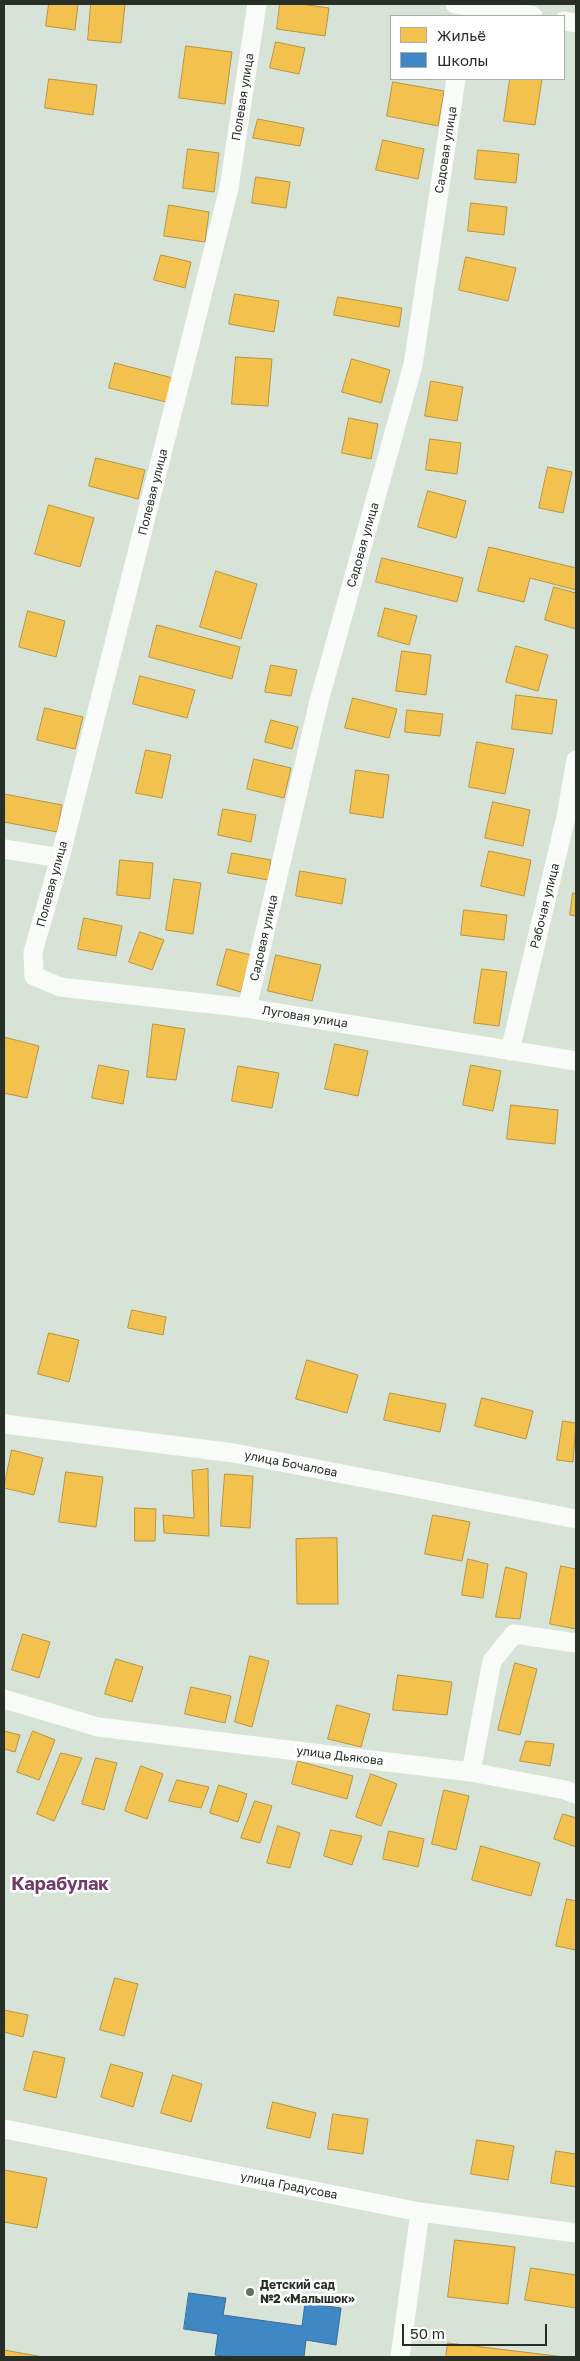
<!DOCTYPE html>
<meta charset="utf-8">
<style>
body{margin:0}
#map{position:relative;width:580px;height:2361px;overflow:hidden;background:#d8e3d7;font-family:"Golos Text",sans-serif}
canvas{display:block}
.frame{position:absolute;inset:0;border:5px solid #272f26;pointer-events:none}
.legend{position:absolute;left:390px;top:15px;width:175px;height:65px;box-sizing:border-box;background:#fff;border:1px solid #a9aca8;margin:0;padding:6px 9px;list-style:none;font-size:15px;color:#272f26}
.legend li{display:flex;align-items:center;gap:10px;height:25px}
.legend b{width:25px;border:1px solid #a9aca8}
.scale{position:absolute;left:402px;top:2324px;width:145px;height:22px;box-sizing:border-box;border:2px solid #272f26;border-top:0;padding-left:6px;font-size:15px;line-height:18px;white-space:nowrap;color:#272f26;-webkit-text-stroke:4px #fff;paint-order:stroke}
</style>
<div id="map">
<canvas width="580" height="2361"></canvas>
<div class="frame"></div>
<ul class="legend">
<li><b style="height:14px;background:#f2c14e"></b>Жильё</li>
<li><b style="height:14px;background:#3f88c5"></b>Школы</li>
</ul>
<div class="scale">50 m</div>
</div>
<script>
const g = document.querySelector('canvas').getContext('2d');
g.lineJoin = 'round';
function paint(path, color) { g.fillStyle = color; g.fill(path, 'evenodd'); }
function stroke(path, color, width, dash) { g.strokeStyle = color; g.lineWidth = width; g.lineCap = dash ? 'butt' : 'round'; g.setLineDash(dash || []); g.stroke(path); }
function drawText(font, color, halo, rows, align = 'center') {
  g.font = font + ' "Golos Text",sans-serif'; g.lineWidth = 5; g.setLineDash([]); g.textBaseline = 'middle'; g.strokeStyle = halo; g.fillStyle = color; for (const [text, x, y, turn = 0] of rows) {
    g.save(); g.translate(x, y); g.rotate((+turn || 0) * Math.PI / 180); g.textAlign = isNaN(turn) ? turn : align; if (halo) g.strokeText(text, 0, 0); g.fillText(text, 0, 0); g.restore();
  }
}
const homes = new Path2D(`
 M49,4H78L75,30L46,26Z
 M91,4H125L121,43L88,40Z
 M280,4H301L329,8L325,36L277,29Z
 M276,42L305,48L299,74L270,68Z
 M186,46L232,52L225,104L179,98Z
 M49,79L97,85L93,115L45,108Z
 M510,79H542L535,125L504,121Z
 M393,82L444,91L438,126L387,116Z
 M258,119L304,128L300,146L253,138Z
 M383,140L424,149L418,179L376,170Z
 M188,149L219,153L214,192L183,188Z
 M478,150L519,154L516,183L475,179Z
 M256,177L290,182L286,208L252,203Z
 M471,203L507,207L504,235L468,231Z
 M169,205L209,212L205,242L164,236Z
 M161,255L191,262L185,288L154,280Z
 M466,257L516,268L508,301L459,290Z
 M235,294L279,301L274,332L229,324Z
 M338,297L402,308L399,327L334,315Z
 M236,357L272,359L268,406L232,404Z
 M352,359L390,370L381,403L342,392Z
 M115,363L173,378L166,402L109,388Z
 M431,381L463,387L457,421L425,416Z
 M349,418L378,424L371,459L342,453Z
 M430,439L461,443L457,474L426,470Z
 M96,458L145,470L138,499L89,486Z
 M548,467L572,472L563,513L539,508Z
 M428,491L466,501L456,538L418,527Z
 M49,505L94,518L80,567L35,554Z
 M489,547L576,568V590L530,578L524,602L478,591Z
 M382,558L463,578L457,602L376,582Z
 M216,571L257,584L241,639L200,627Z
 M554,587L576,593V629L545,620Z
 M385,608L417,616L409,645L378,636Z
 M28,611L65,621L56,657L19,647Z
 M157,625L240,647L232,679L149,657Z
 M516,646L548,655L538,691L506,682Z
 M402,651L431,655L426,695L396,691Z
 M271,665L297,670L291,696L265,692Z
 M140,676L195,690L187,718L133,704Z
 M516,695L557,700L552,734L512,729Z
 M353,698L397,709L389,738L345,728Z
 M45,708L83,717L75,749L37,740Z
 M407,710L443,714L440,736L405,732Z
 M271,720L298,727L292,749L265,742Z
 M477,742L514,749L505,794L469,787Z
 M146,750L171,755L162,798L136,793Z
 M254,759L291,768L284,798L247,789Z
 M356,770L389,775L383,818L350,813Z
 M4,794L62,805L57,832L4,822Z
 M493,802L530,810L523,846L485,838Z
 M223,809L256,815L251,842L218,835Z
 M489,851L531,860L524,896L481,886Z
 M232,853L271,860L268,880L228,873Z
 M120,860L153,863L150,899L117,895Z
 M300,871L346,879L342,904L296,896Z
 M174,879L201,883L193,934L166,930Z
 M573,893L576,894V916L570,915Z
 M464,910L507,915L504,940L461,935Z
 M84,918L122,926L116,956L78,949Z
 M140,932L164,940L152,970L129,962Z
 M227,949L251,955L241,992L217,985Z
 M276,955L321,965L312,1001L268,991Z
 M482,969L507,972L499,1026L474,1023Z
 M153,1024L185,1029L176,1080L147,1077Z
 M4,1037L39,1046L27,1098L4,1093Z
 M335,1044L368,1051L358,1096L325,1089Z
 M99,1065L129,1071L123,1104L92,1098Z
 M471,1065L501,1071L493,1111L463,1105Z
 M238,1066L279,1073L272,1108L232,1101Z
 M511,1105L558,1110L555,1144L507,1139Z
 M132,1310L166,1317L163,1335L128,1328Z
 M49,1333L79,1340L69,1382L38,1374Z
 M307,1360L358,1375L347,1413L296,1399Z
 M390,1393L446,1404L440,1432L384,1420Z
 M482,1398L533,1411L526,1439L475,1426Z
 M563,1421L576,1423L573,1462L557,1460Z
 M12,1450L43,1458L34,1495L4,1488Z
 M208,1469L209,1536L164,1533L163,1515L194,1518L192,1471Z
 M66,1472L103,1477L96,1527L59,1522Z
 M225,1474L253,1476L250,1528L221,1526Z
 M135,1508L156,1509L155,1541H135Z
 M433,1515L470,1522L462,1561L425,1554Z
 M337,1538L338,1604H297L296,1539Z
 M468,1559L488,1564L483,1598L462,1595Z
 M561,1566L576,1569V1629L550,1624Z
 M506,1567L527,1573L520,1619L496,1617Z
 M23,1634L50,1642L39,1678L12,1670Z
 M250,1656L269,1661L252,1727L235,1722Z
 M116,1659L143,1667L132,1702L105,1694Z
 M515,1663L537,1669L520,1735L498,1730Z
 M398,1675L452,1682L447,1715L393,1710Z
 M191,1687L231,1696L225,1723L185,1714Z
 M337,1705L370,1714L361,1747L328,1739Z
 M4,1731L20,1735L15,1752L4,1749Z
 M33,1731L55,1740L39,1780L17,1772Z
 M526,1741L554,1744L550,1766L520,1761Z
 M61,1753L82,1758L54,1821L37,1814Z
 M96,1758L117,1763L104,1810L82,1804Z
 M298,1761L353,1776L347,1799L292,1784Z
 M141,1766L163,1774L147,1819L125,1811Z
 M371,1774L397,1784L381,1826L356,1817Z
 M177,1780L209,1787L201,1808L169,1801Z
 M219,1785L247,1794L238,1822L210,1813Z
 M444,1790L469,1796L456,1850L432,1844Z
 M255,1801L272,1806L260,1843L241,1838Z
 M563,1814L576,1818V1847L554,1839Z
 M278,1826L300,1833L290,1868L267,1863Z
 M331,1830L362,1836L352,1865L324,1856Z
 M389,1831L424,1839L418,1867L383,1859Z
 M481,1846L540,1863L531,1896L472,1880Z
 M567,1899L576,1901V1950L556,1946Z
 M115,1978L138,1984L124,2036L100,2030Z
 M4,2010L28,2015L23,2037L4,2032Z
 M34,2051L65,2058L56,2098L24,2090Z
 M111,2064L143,2073L133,2107L101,2097Z
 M173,2075L202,2084L191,2122L161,2113Z
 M273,2102L316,2113L310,2138L267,2128Z
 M333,2114L368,2119L363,2154L328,2149Z
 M477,2140L514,2146L508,2180L471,2174Z
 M556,2151L576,2154V2187L551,2183Z
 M4,2170L47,2178L37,2228L4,2222Z
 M455,2240L515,2247L508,2304L448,2297Z
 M531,2268L576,2275V2308L525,2300Z
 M448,2343L565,2357H446Z
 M4,2350L43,2357H4Z`);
paint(homes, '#f2c14e');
stroke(homes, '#b59542', 1);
const schools = new Path2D(`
 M189,2293L226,2298L223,2315L302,2326L305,2303L341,2308L336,2345L306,2340L304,2357H233L215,2355L218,2334L184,2329Z`);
paint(schools, '#3f88c5');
stroke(schools, '#386d95', 1);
stroke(new Path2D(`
 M257,4L229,188L60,858L33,952L34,976L60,987L247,1008L576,1061
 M455,4L533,16
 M564,21L576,23
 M4,849L60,858
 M247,1008L319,701L413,365L456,79
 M510,1051L566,817L576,760
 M4,1424L234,1453L576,1519
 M4,1699L98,1727L471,1772L492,1661L514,1634L576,1643
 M471,1772L565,1790L576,1794
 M4,2129L420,2212L576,2233
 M400,2357L420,2212`), '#f9fbf9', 19);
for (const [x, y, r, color] of [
 [250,2292,5,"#656e64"]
]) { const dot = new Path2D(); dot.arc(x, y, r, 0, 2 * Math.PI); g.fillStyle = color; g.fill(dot); stroke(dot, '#fff', 2); }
drawText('12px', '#272f26', '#fff', [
 ["Полевая улица",243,97,-81],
 ["Садовая улица",446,150,-81],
 ["Полевая улица",153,492,-76],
 ["Садовая улица",363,545,-74],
 ["Полевая улица",52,884,-75],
 ["Рабочая улица",545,906,-76],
 ["Садовая улица",264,938,-77],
 ["Луговая улица",305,1017,9],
 ["улица Бочалова",291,1464,11],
 ["улица Дьякова",340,1756,7],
 ["улица Градусова",289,2186,11]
]);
drawText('bold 12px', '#272f26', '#fff', [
 ["Детский сад",260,2285],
 ["№2 «Малышок»",260,2299]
], 'left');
drawText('bold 18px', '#723b69', '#fff', [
 ["Карабулак",60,1884]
]);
</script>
